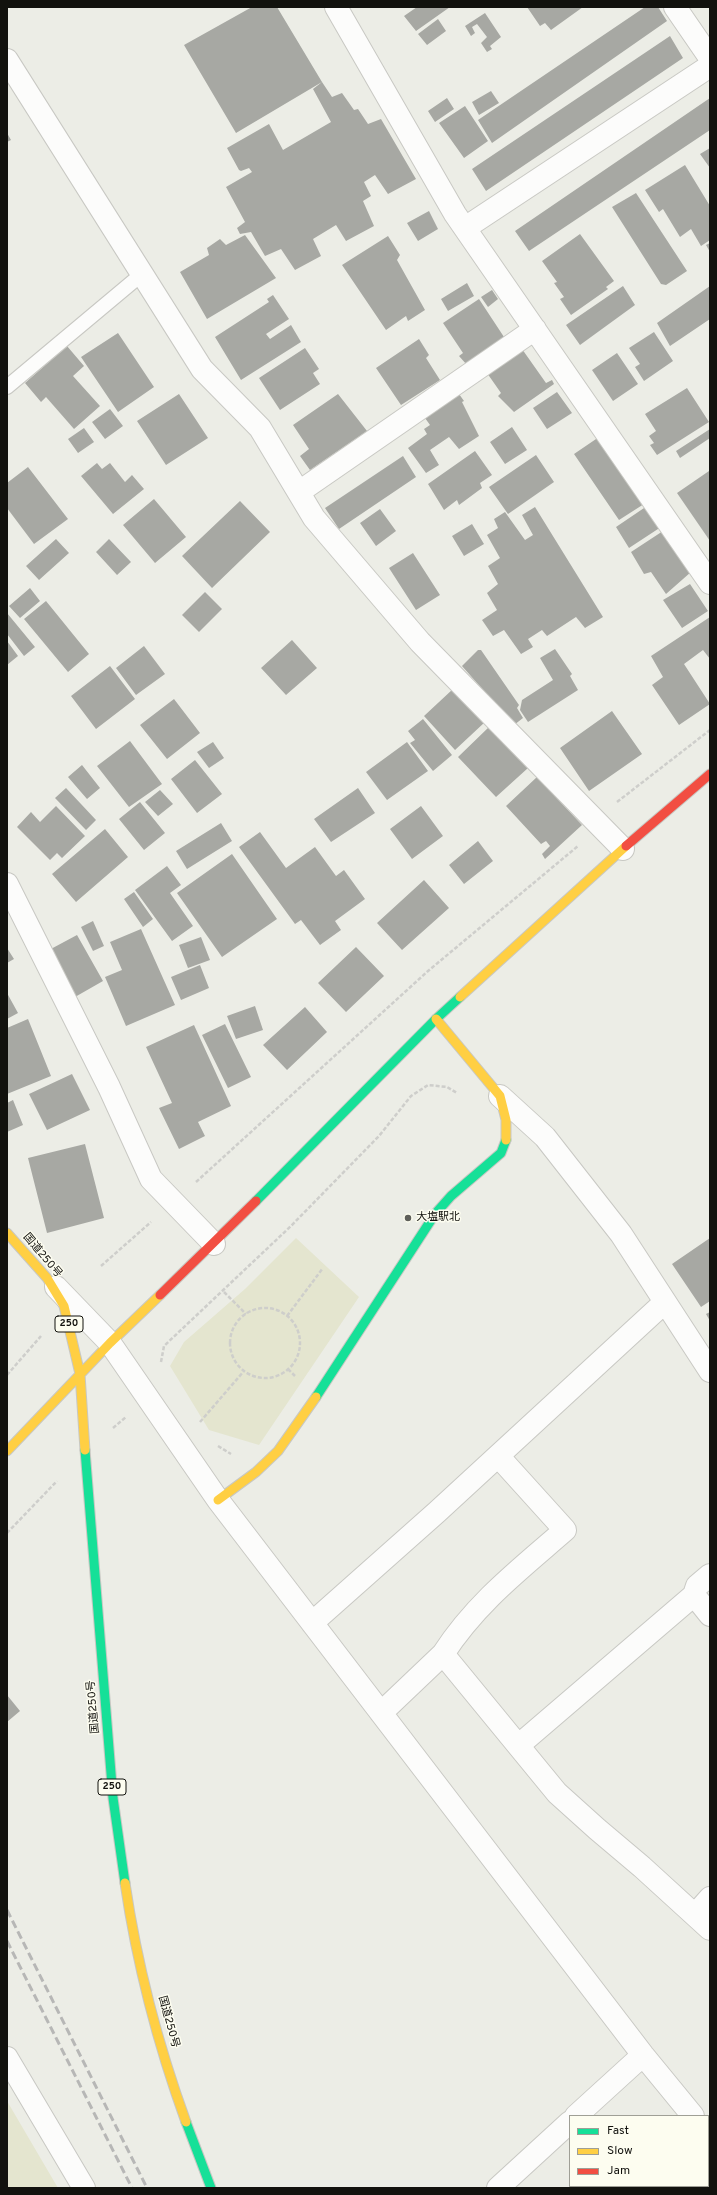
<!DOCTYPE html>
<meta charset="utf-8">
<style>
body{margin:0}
#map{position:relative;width:717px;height:2195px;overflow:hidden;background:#ecede6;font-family:Overpass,sans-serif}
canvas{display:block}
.frame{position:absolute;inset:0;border:8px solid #12120e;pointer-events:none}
.legend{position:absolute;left:569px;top:2115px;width:140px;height:72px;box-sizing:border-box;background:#fdfdf0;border:1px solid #9f9f96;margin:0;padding:5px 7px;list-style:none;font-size:12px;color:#12120e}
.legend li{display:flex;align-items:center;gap:8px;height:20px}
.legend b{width:20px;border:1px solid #9f9f96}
</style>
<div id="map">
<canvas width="717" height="2195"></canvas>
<div class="frame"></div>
<ul class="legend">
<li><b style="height:5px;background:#16e098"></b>Fast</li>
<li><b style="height:5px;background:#ffcf43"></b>Slow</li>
<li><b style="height:5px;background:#f24e42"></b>Jam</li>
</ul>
</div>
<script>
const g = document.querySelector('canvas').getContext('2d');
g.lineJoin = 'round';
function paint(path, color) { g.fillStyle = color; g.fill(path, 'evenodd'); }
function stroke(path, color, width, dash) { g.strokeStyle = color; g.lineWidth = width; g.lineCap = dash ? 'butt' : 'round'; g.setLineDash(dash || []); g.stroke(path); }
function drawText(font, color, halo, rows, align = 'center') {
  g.font = font + ' Overpass,"Noto Sans JP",sans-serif'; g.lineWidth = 3; g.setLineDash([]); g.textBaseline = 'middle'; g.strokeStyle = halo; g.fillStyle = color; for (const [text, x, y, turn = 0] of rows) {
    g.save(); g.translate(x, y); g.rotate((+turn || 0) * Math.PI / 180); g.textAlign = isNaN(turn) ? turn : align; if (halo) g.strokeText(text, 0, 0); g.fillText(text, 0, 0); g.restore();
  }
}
paint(new Path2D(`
 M296,1238L359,1297L259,1445L209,1430L170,1366L184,1342L245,1289Z
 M7,2101L58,2188H7Z`), '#e4e5cf');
paint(new Path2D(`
 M252,7H277L322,82L236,133L184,45Z
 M417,7H450L416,31L404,16Z
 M527,7H583L551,30L545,23L540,26Z
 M645,7H658L667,21L492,143L478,120Z
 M485,13L501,37L490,46L492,49L487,52L481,43L487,37L477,24L472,27L475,33L471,36L465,26Z
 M438,19L446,31L427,45L418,34Z
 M670,36L683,58L486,191L472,169Z
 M322,82L332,97L342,93L354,110L358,109L368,124L381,119L416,179L388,194L375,175L364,182L371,196L363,201L374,226L346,241L336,225L313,239L321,256L295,270L281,249L265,256L251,232L240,234L237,228L245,222L226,187L252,172L249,168L241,171L239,170L227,148L269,124L283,150L331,122L313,89Z
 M491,91L499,103L479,115L472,102Z
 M447,98L454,109L435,122L428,111Z
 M710,98V130L529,251L515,231Z
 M465,106L488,141L464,158L439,123Z
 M7,133L11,140L7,142Z
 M710,148V168L700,154Z
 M685,165L710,206V240L701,246L691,229L680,237L663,209L659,212L645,190Z
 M636,193L687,271L666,285L661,284L612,207Z
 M429,211L438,229L418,241L407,223Z
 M580,234L614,281L606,287L608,289L571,315L560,299L564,297L554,283L557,282L542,261Z
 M245,235L276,278L207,319L180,272L209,255L207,248L220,239L226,245Z
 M388,236L400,255L397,260L425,310L408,321L406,316L386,330L342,265Z
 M710,243V252L706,245Z
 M467,283L474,296L448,311L441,299Z
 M623,286L635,305L580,345L566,325Z
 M710,286V319L670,346L657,323Z
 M492,290L498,299L488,307L481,297Z
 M273,295L289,319L266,334L270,339L291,325L301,342L241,380L215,337L269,302L267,299Z
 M479,299L504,337L467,365L459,356L463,353L443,323Z
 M654,332L673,361L644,381L635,367L640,364L629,348Z
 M118,333L154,387L118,412L81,357Z
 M419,339L429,355L426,358L440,380L401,405L376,368Z
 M67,346L84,366L73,376L100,406L74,429L46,397L41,402L25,383Z
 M305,348L319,369L313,373L320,384L280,410L259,378Z
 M522,349L546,383L552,380L554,384L514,412L498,396L501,393L487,373Z
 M617,353L638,384L613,401L592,370Z
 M687,388L709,422L657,455L650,445L654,443L649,436L656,431L645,414Z
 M557,392L572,413L547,429L533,408Z
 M179,394L208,438L166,465L137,421Z
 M338,394L367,431L310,470L300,456L309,449L293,425Z
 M459,394L464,401L462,402L479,436L459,449L449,437L430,450L439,465L426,473L408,448L427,434L424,429L430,425L425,418Z
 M110,409L123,426L105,439L92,422Z
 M512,427L527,450L505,464L490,442Z
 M84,428L94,442L78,453L68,439Z
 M710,429V438L680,458L676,451Z
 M599,437L644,504L619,520L574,454Z
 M475,451L492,475L480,483L482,488L459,505L457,500L444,510L428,484Z
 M536,455L554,482L508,514L489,487Z
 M403,456L416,477L339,529L325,508Z
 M97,463L102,469L110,463L125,482L132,475L144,489L113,514L81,476Z
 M28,467L68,519L34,544L7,508V483Z
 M709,471L710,472V541L677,493Z
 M154,499L186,537L155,563L123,525Z
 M240,501L270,532L212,588L182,556Z
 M647,506L661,527L629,548L616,527Z
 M535,507L603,617L585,628L576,617L547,636L542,630L528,639L533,647L521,654L504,630L493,636L482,620L497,610L487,593L498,584L488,566L500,558L487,535L498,528L494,519L505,512L525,540L533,535L522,515Z
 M380,509L396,531L376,546L360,523Z
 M472,524L484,544L464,556L452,536Z
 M663,531L691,572L666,594L651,572L644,574L631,552Z
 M56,539L69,553L39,580L26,566Z
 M109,539L131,562L117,575L96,552Z
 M413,553L440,595L416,610L389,568Z
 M690,584L708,611L682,628L663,600Z
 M30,588L40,601L20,618L9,606Z
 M205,592L222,609L199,632L182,615Z
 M46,601L89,654L68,672L24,619Z
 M7,613L35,647L24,656L7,634Z
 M710,617V659L703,650L684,664L710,704L679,725L652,685L663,677L651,656Z
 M292,640L317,668L286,695L261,668Z
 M7,641L18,656L7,665Z
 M144,646L165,674L136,695L116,668Z
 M555,649L572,674L570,676L578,690L528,722L520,710L522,700L553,680L540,658Z
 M478,650H481L519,705L517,708L523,718L514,725L462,666Z
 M110,666L135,699L96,729L71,696Z
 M453,689L485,722L455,750L424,716Z
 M174,699L200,733L167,759L140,725Z
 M612,711L642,754L589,791L560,748Z
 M423,719L452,755L433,771L410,743L415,740L408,731Z
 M489,727L528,768L496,797L458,757Z
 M130,741L162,784L129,807L97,766Z
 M213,742L224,758L209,768L197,752Z
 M407,742L428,771L387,800L366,772Z
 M195,760L222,794L197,813L171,779Z
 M82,765L100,788L87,799L68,777Z
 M537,777L582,825L545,859L542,854L550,846L546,841L541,844L506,806Z
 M66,788L96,820L86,830L55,798Z
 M358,788L375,813L331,842L314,819Z
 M160,790L173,804L158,816L145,802Z
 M140,802L165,833L144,850L119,819Z
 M56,806L85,836L62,858L57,853L50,860L17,827L31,812L40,822Z
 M421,806L443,836L412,859L390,829Z
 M221,823L232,841L187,869L176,851Z
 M105,829L128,857L76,902L52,874Z
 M260,832L286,868L315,847L336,876L344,870L365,899L335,921L341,930L320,945L301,920L295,924L239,847Z
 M478,841L493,861L464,884L449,865Z
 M232,854L277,919L222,957L177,893Z
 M167,866L181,885L170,893L193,926L172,941L135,890Z
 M424,880L449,908L402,950L377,923Z
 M134,892L153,919L143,927L124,899Z
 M93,921L104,946L93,951L81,927Z
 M141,929L175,1005L126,1026L105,977L122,970L110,942Z
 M77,935L103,981L75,997L49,950Z
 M201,937L210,960L188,968L179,945Z
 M356,947L384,976L346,1012L318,983Z
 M7,948L14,959L7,963Z
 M200,965L209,988L181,1000L171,977Z
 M7,993L18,1013L7,1019Z
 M255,1006L263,1030L236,1039L227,1016Z
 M305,1007L327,1032L287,1070L263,1045Z
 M28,1019L51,1076L7,1094V1028Z
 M225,1024L251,1077L228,1088L202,1035Z
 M194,1025L231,1106L198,1122L205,1136L179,1149L159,1108L172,1103L146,1047Z
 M72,1074L90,1110L47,1130L29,1094Z
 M13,1100L23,1125L7,1132V1103Z
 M85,1144L104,1218L47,1233L28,1158Z
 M710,1238V1301L701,1307L672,1264Z
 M710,1312V1321L706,1314Z
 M7,1695L20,1711L7,1722Z`), '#a7a8a3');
const lane = new Path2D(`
 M7,387L142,274`);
const street = new Path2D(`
 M336,7L455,214L710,583
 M675,7L710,58
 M7,60L202,369L260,428L314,518L420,642L623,849
 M465,228L710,66
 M299,492L535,329
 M7,884L109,1087L151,1179L214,1244
 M500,1096L545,1137L621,1234L710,1371
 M56,1287L110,1343L218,1500L643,2055L693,2116
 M694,1595L710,1615
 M312,1623L437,1512L665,1302
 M443,1654C476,1603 519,1570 565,1530L499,1457
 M381,1713L443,1654L557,1793L597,1829L642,1867L710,1929
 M519,1745L694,1595L697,1586L710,1575
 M695,1915L710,1898
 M7,2058L84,2188
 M576,2116L643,2055
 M708,2134L710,2136
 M498,2188L570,2122`);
const fast = new Path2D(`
 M256,1201L436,1019L460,997
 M316,1397L435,1214L451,1196L501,1153L506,1140
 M85,1450L113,1798L125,1883
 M186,2122L211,2188`);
const slow = new Path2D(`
 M460,997L626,846
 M436,1019L500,1096L506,1120V1140
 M7,1233L47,1278L64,1306L80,1374L85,1450
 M7,1451L110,1343L160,1295
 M218,1500L256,1472L278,1451L316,1397
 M125,1883C137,1964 158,2045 186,2122`);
const jam = new Path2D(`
 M626,846L710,774
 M160,1295L256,1201`);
stroke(lane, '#c8c8c3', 16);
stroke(street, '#c8c8c3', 24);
stroke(fast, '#c8c8c3', 11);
stroke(slow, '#c8c8c3', 11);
stroke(jam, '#c8c8c3', 11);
stroke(new Path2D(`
 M617,802L710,730
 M196,1182L428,971L578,846
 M101,1266L151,1222
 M224,1292L246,1314
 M230 1343a35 35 0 1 1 70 0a35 35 0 1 1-70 0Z
 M287,1316L323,1268
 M161,1362L164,1346L291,1226L379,1136L411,1096L428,1085L447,1087L457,1093
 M288,1369L295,1376
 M7,1375L41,1336
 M200,1422L244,1371
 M113,1428L126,1417
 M218,1446L231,1454
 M7,1533L57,1481`), '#cececb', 2.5, [4, 2]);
stroke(lane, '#fcfcfb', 14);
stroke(street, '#fcfcfb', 22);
stroke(fast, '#16e098', 9);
stroke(slow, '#ffcf43', 9);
stroke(jam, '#f24e42', 9);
stroke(new Path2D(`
 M7,1910L147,2188
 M7,1941L132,2188`), '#b7b7b6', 3, [8, 4]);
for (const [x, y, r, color] of [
 [408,1218,4,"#5e5f5a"]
]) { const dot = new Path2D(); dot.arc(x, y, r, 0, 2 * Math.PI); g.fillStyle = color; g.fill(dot); stroke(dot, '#fdfdf0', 1.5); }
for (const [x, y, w] of [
 [69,1324,28],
 [112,1787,28]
]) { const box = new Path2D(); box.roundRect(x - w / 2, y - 8, w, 16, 3); g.fillStyle = '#fdfdf0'; g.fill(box); stroke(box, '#12120e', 1); }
drawText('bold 10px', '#12120e', null, [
 ["250",69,1324],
 ["250",112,1787]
]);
drawText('11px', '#12120e', '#fdfdf0', [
 ["大塩駅北",416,1218]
], 'left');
drawText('11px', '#12120e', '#fdfdf0', [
 ["国道250号",42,1256,50],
 ["国道250号",94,1707,-95],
 ["国道250号",168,2022,75]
]);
</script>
